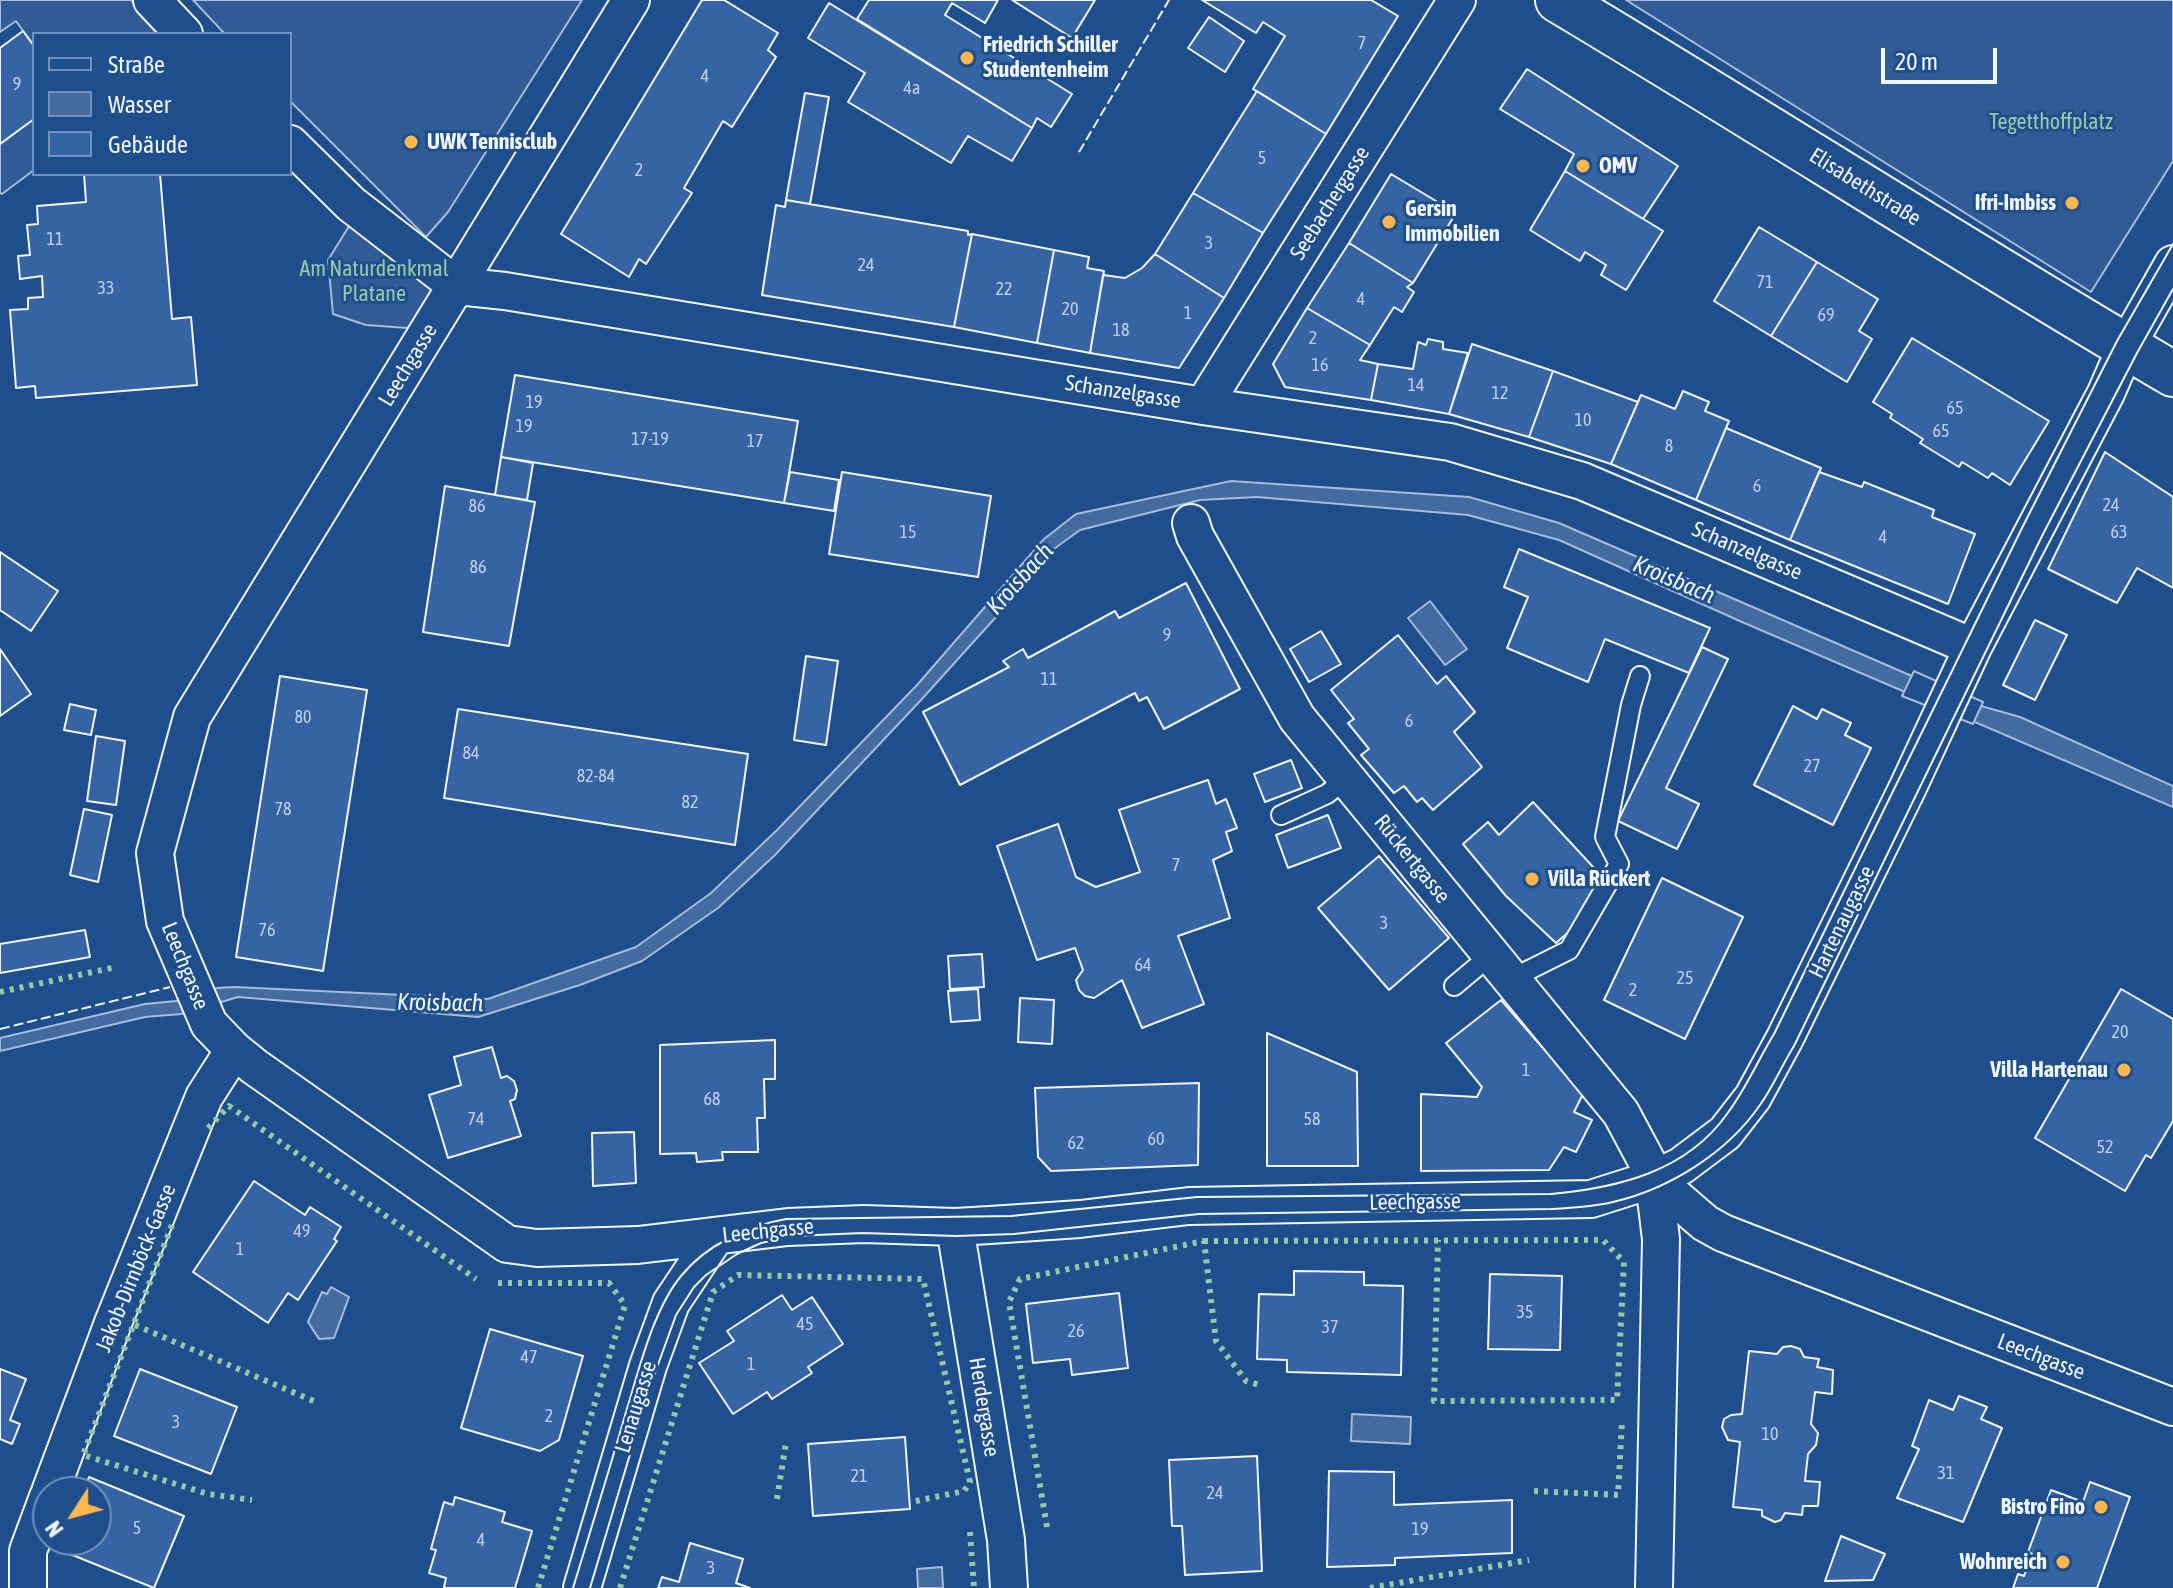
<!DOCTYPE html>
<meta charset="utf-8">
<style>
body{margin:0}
#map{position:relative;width:2173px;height:1588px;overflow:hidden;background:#1f4e8c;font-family:"Asap Condensed",sans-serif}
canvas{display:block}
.legend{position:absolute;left:32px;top:32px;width:260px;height:144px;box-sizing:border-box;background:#1f4e8c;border:2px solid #7391ba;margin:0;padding:10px 14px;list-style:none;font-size:24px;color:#f2f6ff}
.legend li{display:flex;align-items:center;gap:16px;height:40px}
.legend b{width:40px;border:2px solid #7391ba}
.north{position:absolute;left:32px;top:1476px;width:80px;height:80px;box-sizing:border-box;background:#1f4e8c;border:2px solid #7391ba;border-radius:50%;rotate:234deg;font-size:22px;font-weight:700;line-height:32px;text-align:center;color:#f2f6ff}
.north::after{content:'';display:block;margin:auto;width:28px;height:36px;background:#ffb74d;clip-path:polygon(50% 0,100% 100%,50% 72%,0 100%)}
.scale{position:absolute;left:1881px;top:48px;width:116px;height:36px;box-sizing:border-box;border:4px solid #f2f6ff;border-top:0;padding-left:10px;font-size:24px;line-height:28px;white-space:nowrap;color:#f2f6ff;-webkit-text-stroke:6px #1f4e8c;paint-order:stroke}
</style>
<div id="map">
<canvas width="2173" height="1588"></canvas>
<ul class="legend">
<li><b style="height:10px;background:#1f4e8c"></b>Straße</li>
<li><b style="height:22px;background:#446ba0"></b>Wasser</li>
<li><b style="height:22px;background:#3563a3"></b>Gebäude</li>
</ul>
<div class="north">N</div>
<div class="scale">20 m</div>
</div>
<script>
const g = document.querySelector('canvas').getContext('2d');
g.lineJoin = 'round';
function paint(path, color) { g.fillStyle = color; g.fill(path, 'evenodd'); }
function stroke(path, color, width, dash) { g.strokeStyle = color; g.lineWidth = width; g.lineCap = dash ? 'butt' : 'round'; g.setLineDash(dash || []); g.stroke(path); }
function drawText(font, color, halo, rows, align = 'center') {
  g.font = font + ' "Asap Condensed",sans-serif'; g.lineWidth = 6; g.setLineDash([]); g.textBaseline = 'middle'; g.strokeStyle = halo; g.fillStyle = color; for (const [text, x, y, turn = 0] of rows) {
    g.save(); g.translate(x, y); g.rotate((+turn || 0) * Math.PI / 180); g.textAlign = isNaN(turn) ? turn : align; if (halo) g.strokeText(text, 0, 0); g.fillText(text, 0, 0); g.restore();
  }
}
const built = new Path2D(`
 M0,0H131L164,34H34V46L16,21L0,32Z
 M193,0H582L448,212L426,237L290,101V34H225Z
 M1626,0H2173V161L2091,292Z
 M34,119V170L2,194L0,193V144Z
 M356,215L449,287L432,313L407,328L366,325L333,314L328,260Z`);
paint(built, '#305b95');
stroke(built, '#a8bbd7', 2);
const water = new Path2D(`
 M1231,481L1469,497L1559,523L1981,706L2020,717L2173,786V807L1742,622L1559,540L1468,515L1257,497L1200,500L1080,530L1047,554L1014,597L921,700L774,856L718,908L642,961L580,985L478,1017L238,997L181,1014L145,1017L0,1051V1038L145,1004L176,1001L217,988L235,987L488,999L636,947L711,893L777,830L917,685L1044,539L1076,514Z
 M1430,601L1467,649L1445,665L1408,618Z
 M331,1287L349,1297L334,1338L319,1339L308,1322L322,1292L327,1294Z
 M1352,1414L1411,1417L1410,1444L1351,1441Z
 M942,1567L943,1588H918L917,1569Z`);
paint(water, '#446ba0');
stroke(water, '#a8bbd7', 2);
const pier = new Path2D(`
 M1914,671L1983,702L1973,724L1902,696Z`);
paint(pier, '#1f4e8c');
stroke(pier, '#a8bbd7', 2);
const building = new Path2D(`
 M702,0H724L778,33L768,50L776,57L732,127L723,121L684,188L692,193L646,264L639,259L629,277L561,234Z
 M869,0H998L985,23L952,3L945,15L1072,94L1051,127L1037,118L1032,128L857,19Z
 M1012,0H1095L1072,38Z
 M1202,0H1371L1398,16L1326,134L1253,89L1285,36L1263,22L1256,33Z
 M829,3L1032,128L1012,161L968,136L951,163L848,102L865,73L808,38Z
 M1209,17L1244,41L1225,72L1188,48Z
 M23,31L34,46V119L0,144V48Z
 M1527,69L1678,166L1643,219L1565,171L1574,154L1500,109Z
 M1257,91L1326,134L1263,233L1193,193Z
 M805,93L829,97L810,204L786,200Z
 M1565,171L1663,231L1626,290L1601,275L1606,265L1585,252L1580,261L1530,230Z
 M84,174H160L172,319L191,317L197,385L36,398L35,386L16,388L10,310L28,309V298L43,297L42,276L20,279L18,256L30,255L27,225L38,224L37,206L86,202Z
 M1391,174L1456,213L1413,283L1349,243Z
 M1193,193L1263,233L1224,298L1155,254Z
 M786,200L968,231V235L972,234L954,327L762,295L776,205L785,207Z
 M1759,227L1817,262L1771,336L1714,301Z
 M972,234L1054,250L1037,343L954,327Z
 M1349,243L1413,283L1407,287L1414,292L1402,312L1394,307L1370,345L1307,308Z
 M1054,250L1089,257L1087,268L1104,271L1090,353L1037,343Z
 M1155,254L1224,298L1179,368L1090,353L1103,275L1125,278L1142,268Z
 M1817,262L1878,299L1859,331L1872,339L1847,382L1771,336Z
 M1307,308L1370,345L1360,360L1378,364L1371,400L1285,387L1273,364Z
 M1912,338L2049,421L2010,485L1992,473L1988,478L1962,462L1959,467L1920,443L1923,439L1890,418L1892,414L1873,402Z
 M1428,339L1443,342V349L1468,353L1449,414L1371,400L1378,364L1413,369L1418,342L1426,345Z
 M1472,344L1553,371L1529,437L1449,414Z
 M1553,371L1638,402L1611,464L1529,437Z
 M515,375L798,421L784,503L501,457Z
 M1683,391L1709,402L1705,411L1729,421L1696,500L1611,464L1641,395L1675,409Z
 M1726,428L1821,468L1790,540L1696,500Z
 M2105,452L2173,497V588L2137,568L2117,603L2048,569Z
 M501,457L533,463L527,500L495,495Z
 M790,472L839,480L834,511L784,503Z
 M842,472L991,496L978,577L829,554Z
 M1819,472L1862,487L1864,482L1934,510L1932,517L1975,534L1948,604L1790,540Z
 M445,486L535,502L509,646L423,632Z
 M1519,549L1710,628L1689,673L1605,639L1588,682L1507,648L1528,597L1504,587Z
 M0,552L58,591L31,631L0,610Z
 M1186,583L1240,689L1164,729L1147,697L1139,701L1135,693L960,785L923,712L1009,667L1003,661L1023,649L1028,658L1115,611L1119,618Z
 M2035,620L2067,635L2035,700L2003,685Z
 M1321,631L1341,664L1309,682L1290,649Z
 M1398,635L1437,684L1446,676L1475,712L1454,732L1482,767L1433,810L1422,798L1417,802L1404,786L1394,793L1361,755L1369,749L1348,723L1354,719L1331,690Z
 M1702,647L1728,659L1666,788L1699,804L1677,849L1618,821Z
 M0,649L31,694L0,716Z
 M806,656L838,661L826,745L794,740Z
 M280,676L367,690L323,971L236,957Z
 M70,704L96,710L91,735L64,730Z
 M1793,706L1817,719L1822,709L1851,723L1845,735L1871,748L1833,825L1754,785Z
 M458,709L748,754L735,845L444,798Z
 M96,736L125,741L116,805L87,801Z
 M1291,760L1302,788L1265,802L1254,774Z
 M1208,780L1216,804L1226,799L1237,828L1226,832L1232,851L1213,860L1230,918L1178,936L1204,1004L1142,1028L1122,980L1094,998L1085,996L1079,990L1076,980L1083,970L1075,948L1037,960L997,846L1058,824L1076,877L1096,887L1140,872L1119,810Z
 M1533,802L1595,869L1587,876L1600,891L1572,929L1556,943L1506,896L1463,844L1488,822L1499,835Z
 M84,809L112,815L98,882L70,875Z
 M1328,815L1341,848L1288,868L1276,835Z
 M1379,856L1449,938L1389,990L1318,908Z
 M1662,878L1743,917L1685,1039L1604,1000Z
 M85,930L90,957L0,973V944Z
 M982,954L984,987L950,989L948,956Z
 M978,989L980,1020L951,1022L948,991Z
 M2121,989L2173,1019V1121L2151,1158L2146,1155L2125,1191L2035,1138Z
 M1020,998L1054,1000L1052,1044L1018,1042Z
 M1501,1000L1583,1094L1574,1112L1592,1120L1576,1152L1564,1147L1549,1170L1421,1171V1094L1477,1097L1482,1087L1446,1043Z
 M1267,1033L1357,1072L1358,1166H1267Z
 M775,1040V1079H764L765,1118H757L758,1152H722L723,1160L697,1162L696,1153L660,1154V1045Z
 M492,1047L501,1078L507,1076L514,1081L517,1090L515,1099L510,1101L521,1136L448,1158L429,1095L461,1085L454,1057Z
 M1199,1083L1198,1165L1051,1171L1038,1157L1035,1088Z
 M634,1132L636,1183L593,1186L592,1133Z
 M254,1181L305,1215L310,1207L341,1227L334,1239L337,1241L298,1300L288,1293L268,1323L193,1272Z
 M1294,1271L1364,1272V1285L1403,1286L1401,1375L1287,1372V1360L1257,1359L1259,1294L1294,1295Z
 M1490,1274L1562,1276L1560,1350L1488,1349Z
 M1119,1293L1128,1368L1072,1375L1070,1359L1033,1363L1026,1304Z
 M782,1295L792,1310L812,1297L843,1344L808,1367L812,1373L772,1399L767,1392L733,1414L699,1363L734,1341L727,1331Z
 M490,1329L583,1356L559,1440L540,1451L461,1428Z
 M1791,1346L1800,1349L1804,1357L1819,1359L1817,1367L1833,1370L1832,1394L1815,1392L1811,1424L1818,1433L1816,1445L1808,1454L1805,1481L1820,1482L1818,1506H1803L1802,1515L1785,1513L1781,1520L1775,1522L1762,1516V1510L1733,1507L1740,1442L1728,1440L1722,1427L1724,1419L1731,1415L1742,1414L1749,1351L1777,1354L1783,1347Z
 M0,1369L26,1379L10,1420L20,1424L12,1444L0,1439Z
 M140,1369L237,1407L211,1474L114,1436Z
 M1959,1396L1987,1407L1981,1419L2002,1428L1963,1522L1897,1498L1919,1449L1912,1446L1929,1400L1953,1410Z
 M905,1437L910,1509L813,1516L808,1444Z
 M1257,1456L1262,1571L1185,1575L1182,1526H1172L1169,1460Z
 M1329,1471L1394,1472V1505L1512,1500V1553L1395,1558V1565L1327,1567Z
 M89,1477L184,1516L154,1588L60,1550L64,1540H96V1492H83Z
 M2090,1482L2130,1497L2097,1588H2013L2018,1574L2024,1576L2032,1554L2028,1552L2051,1490L2083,1502Z
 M455,1497L505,1512L502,1522L532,1531L515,1588H446L444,1587L446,1578L429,1573L436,1550L431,1549L444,1502L453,1505Z
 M1841,1536L1885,1554L1873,1580L1825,1581Z
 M690,1543L743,1559L736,1583L750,1588H658L662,1577L679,1582Z`);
paint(building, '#3563a3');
stroke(building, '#f2f6ff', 2);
const lane = new Path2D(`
 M1281,815L1327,794L1346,779
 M1511,979L1569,950L1619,864L1605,837L1631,705L1640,676
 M1454,986L1491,955`);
const street = new Path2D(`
 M152,0L184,34
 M631,0L192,717L155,853L165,921L209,1024L234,1050L255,1067L507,1244L537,1248L638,1245L788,1227L864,1224L955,1227L990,1225L1080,1219L1189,1206L1591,1199L1654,1179L1681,1166L1725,1133L1753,1097L1785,1038L1908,787L1973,647L2106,393L2126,347L2173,264
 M290,144L351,204L457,286L505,291L1203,406L1450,442L1582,481L1973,647
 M1203,406L1457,0
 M1191,523L1195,536L1297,718L1621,1113L1653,1173L1661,1239L1654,1588
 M1654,1179L1705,1223L1723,1233L2173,1407
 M955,1227L1006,1540L1009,1588
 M50,1492L113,1323L204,1097L234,1050
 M28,1588V1551L48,1497
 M582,1588L648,1366L671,1303L715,1237`);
const primary = new Path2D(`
 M1558,0C1764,123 1966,253 2173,374`);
stroke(lane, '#f2f6ff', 22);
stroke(street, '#f2f6ff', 40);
stroke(primary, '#f2f6ff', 48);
stroke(lane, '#1f4e8c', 18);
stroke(street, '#1f4e8c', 36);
stroke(primary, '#1f4e8c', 44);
stroke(new Path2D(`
 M573,1588C591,1529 609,1471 626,1412C639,1370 653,1310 681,1276C706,1245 747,1226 786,1219L1011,1216L1197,1197L1551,1194C1617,1188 1686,1172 1727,1114C1746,1089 1758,1060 1774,1034L2023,526L2117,341L2173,244
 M590,1588L651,1384L676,1315L694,1287L706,1275L737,1254L761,1243L792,1236L863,1233L956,1236L1014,1234L1199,1214L1551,1209C1572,1208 1593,1207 1613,1202C1669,1189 1727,1153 1760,1105C1773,1087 1782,1065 1794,1046L2042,536L2137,353L2173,289`), '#f2f6ff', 2);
stroke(new Path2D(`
 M0,992L116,967
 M208,1128L229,1106L476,1279
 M172,1225L83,1455L208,1494L252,1500
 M1204,1241L1603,1240L1624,1262L1617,1400L1434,1401L1438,1240
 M498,1283H609L625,1305L538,1588
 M135,1325L316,1402
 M1534,1491L1618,1495L1622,1421
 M777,1499L786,1442
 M1047,1527L1009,1302L1020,1279L1204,1241L1216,1341L1246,1381L1263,1386
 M970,1532L974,1588
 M620,1588L713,1292L738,1275L923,1279L970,1482L964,1491L911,1502
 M1370,1588L1529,1560`), '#97c8a6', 6, [4, 6]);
stroke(new Path2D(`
 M1079,152L1169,0
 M0,1029L170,987`), '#f2f6ff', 2, [10, 4]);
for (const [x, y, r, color] of [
 [967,58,8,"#ffb74d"],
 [411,142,8,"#ffb74d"],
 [1583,166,8,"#ffb74d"],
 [2072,203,8,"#ffb74d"],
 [1389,222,8,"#ffb74d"],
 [1532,879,8,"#ffb74d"],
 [2124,1070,8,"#ffb74d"],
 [2101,1507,8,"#ffb74d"],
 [2063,1562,8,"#ffb74d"]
]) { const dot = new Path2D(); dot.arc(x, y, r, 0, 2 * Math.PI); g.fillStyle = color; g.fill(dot); stroke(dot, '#1f4e8c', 3); }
drawText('18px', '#c3d1e8', null, [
 ["7",1362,43],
 ["4",705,76],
 ["9",17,84],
 ["4a",912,88],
 ["5",1262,158],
 ["2",639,170],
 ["11",55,239],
 ["3",1209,243],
 ["24",866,265],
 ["71",1765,282],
 ["33",106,288],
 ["22",1004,289],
 ["4",1361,299],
 ["20",1070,309],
 ["1",1188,313],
 ["69",1826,315],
 ["18",1121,330],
 ["2",1313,338],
 ["16",1320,365],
 ["14",1416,385],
 ["12",1500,393],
 ["19",534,402],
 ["65",1955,408],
 ["10",1583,420],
 ["19",524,426],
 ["65",1941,431],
 ["17-19",650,439],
 ["17",755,441],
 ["8",1669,446],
 ["6",1757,486],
 ["24",2111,505],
 ["86",477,506],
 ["15",908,532],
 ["63",2119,532],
 ["4",1883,537],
 ["86",478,567],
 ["9",1167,635],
 ["11",1049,679],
 ["80",303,717],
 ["6",1409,721],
 ["84",471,753],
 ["27",1812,766],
 ["82-84",596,776],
 ["82",690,802],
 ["78",283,809],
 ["7",1176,865],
 ["3",1384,923],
 ["76",267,930],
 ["64",1143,965],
 ["25",1685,978],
 ["2",1633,990],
 ["20",2120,1032],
 ["1",1526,1070],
 ["68",712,1099],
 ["74",476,1119],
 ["58",1312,1119],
 ["60",1156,1139],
 ["62",1076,1143],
 ["52",2105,1147],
 ["49",302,1231],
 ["1",240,1249],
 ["35",1525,1312],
 ["45",805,1324],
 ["37",1330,1327],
 ["26",1076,1331],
 ["47",529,1357],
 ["1",751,1364],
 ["2",549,1416],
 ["3",176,1422],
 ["10",1770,1434],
 ["31",1946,1473],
 ["21",859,1476],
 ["24",1215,1493],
 ["5",137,1528],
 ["19",1420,1529],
 ["4",481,1540],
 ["3",711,1568]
]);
drawText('bold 22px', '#f2f6ff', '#1f4e8c', [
 ["Friedrich Schiller",983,45],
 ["Studentenheim",983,70],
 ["UWK Tennisclub",427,142],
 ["OMV",1599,166],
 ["Ifri-Imbiss",2056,203,"right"],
 ["Gersin",1405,209],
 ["Immobilien",1405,234],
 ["Villa Rückert",1548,879],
 ["Villa Hartenau",2108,1070,"right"],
 ["Bistro Fino",2085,1507,"right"],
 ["Wohnreich",2047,1562,"right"]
], 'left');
drawText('22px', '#97c8a6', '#1f4e8c', [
 ["Tegetthoffplatz",2051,122],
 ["Am Naturdenkmal",374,269],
 ["Platane",374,294]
]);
drawText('22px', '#f2f6ff', '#1f4e8c', [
 ["Elisabethstraße",1865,187,32],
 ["Seebachergasse",1330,203,-58],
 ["Leechgasse",408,365,-59],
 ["Schanzelgasse",1123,392,9],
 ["Schanzelgasse",1747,551,23],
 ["Rückertgasse",1412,859,51],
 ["Hartenaugasse",1842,922,-64],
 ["Leechgasse",185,966,68],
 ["Leechgasse",1415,1202,-1],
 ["Leechgasse",768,1231,-6],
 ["Jakob-Dirnböck-Gasse",136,1268,-68],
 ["Leechgasse",2041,1357,21],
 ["Lenaugasse",636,1407,-73],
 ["Herdergasse",984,1407,81]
]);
drawText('italic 24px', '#f2f6ff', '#1f4e8c', [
 ["Kroisbach",1020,579,-48],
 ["Kroisbach",1674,580,23],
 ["Kroisbach",440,1003,1]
]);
</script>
